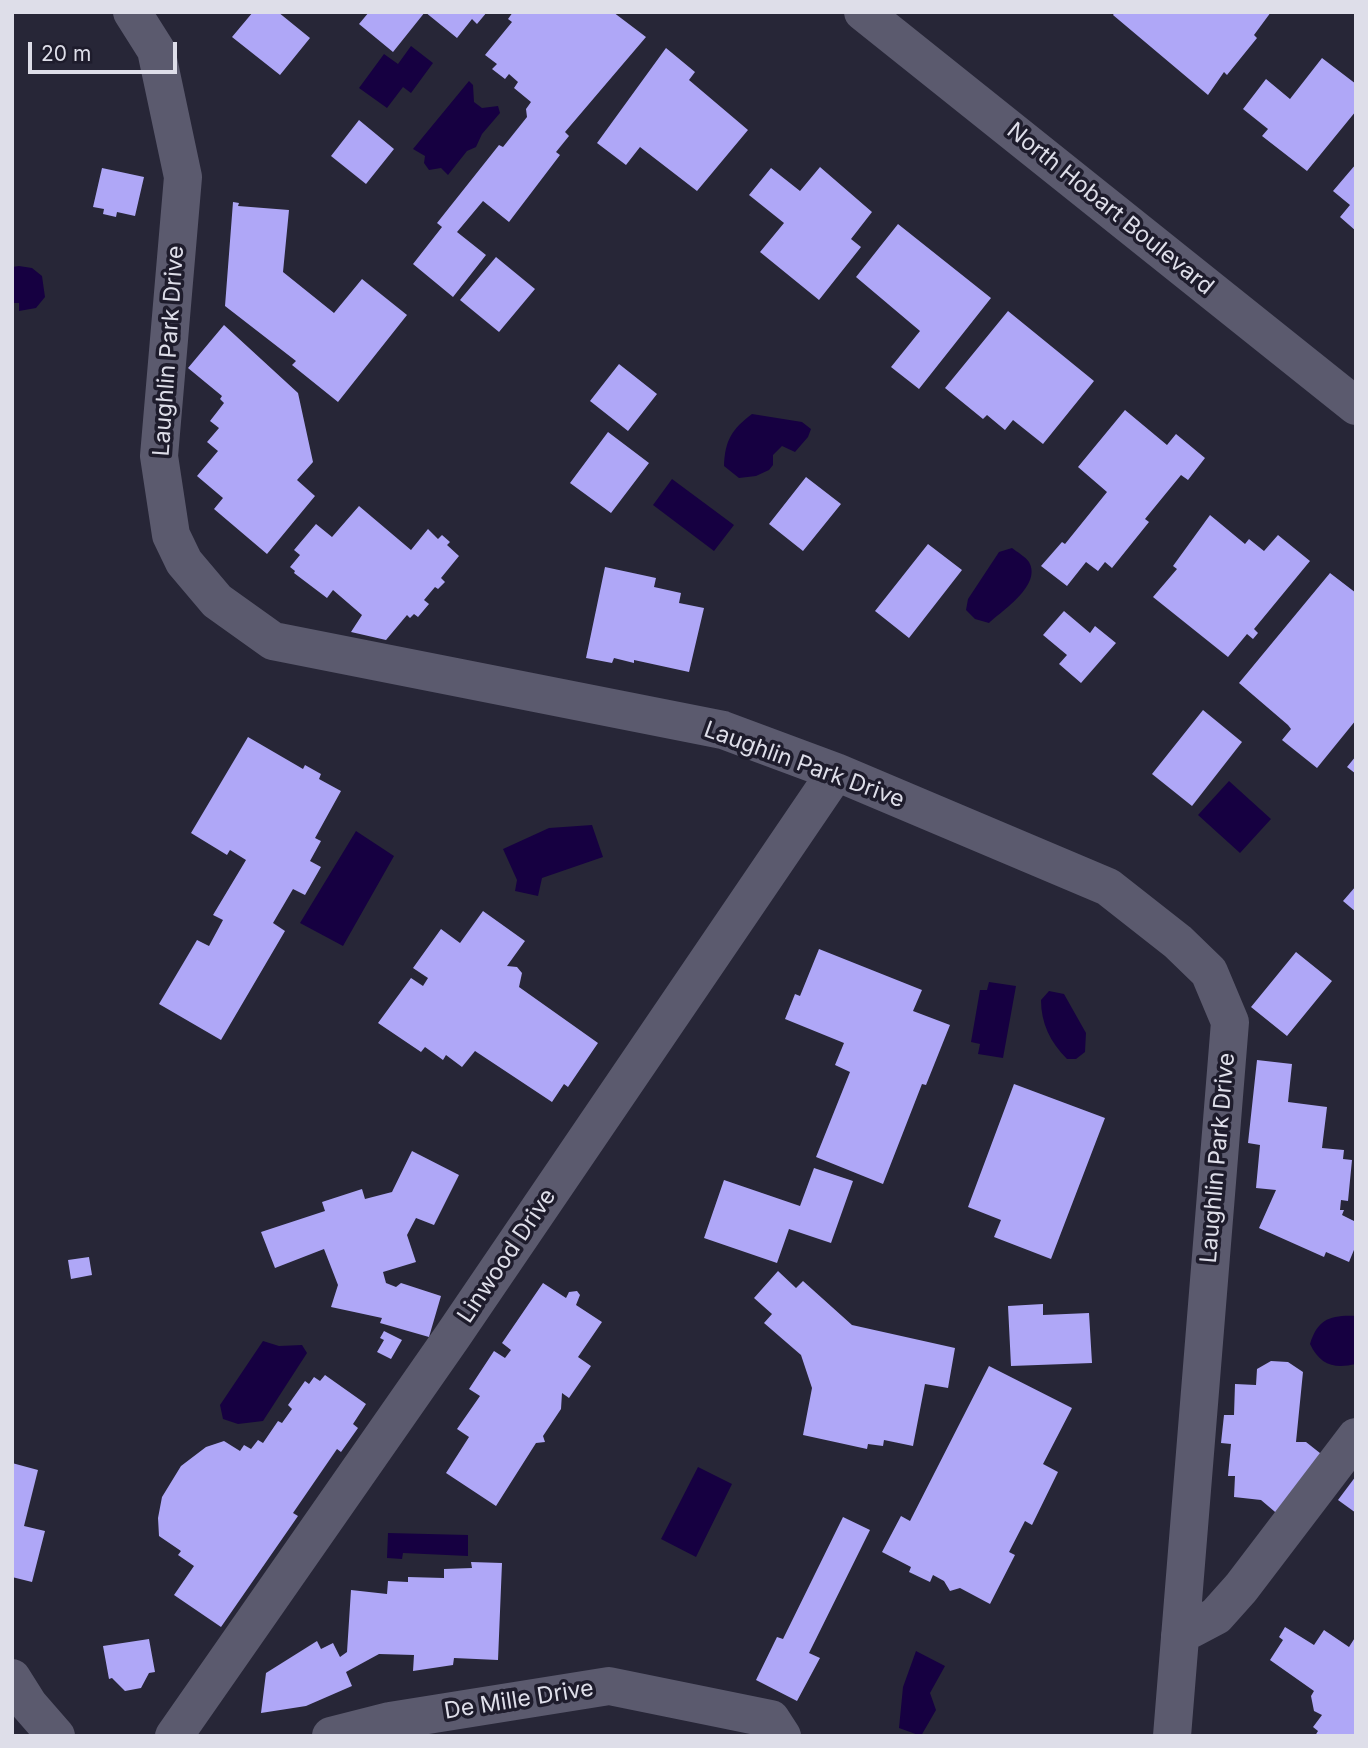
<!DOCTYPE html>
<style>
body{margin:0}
#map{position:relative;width:1368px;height:1748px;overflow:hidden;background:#272637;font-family:Inter,sans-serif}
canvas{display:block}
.frame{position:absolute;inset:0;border:14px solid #dedee9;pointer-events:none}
.scale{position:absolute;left:28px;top:42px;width:149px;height:32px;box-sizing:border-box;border:4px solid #dedee9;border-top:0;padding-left:9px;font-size:21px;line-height:24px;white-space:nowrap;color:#dedee9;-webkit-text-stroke:5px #1e1c2c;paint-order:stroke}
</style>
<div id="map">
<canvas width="1368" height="1748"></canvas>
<div class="frame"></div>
<div class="scale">20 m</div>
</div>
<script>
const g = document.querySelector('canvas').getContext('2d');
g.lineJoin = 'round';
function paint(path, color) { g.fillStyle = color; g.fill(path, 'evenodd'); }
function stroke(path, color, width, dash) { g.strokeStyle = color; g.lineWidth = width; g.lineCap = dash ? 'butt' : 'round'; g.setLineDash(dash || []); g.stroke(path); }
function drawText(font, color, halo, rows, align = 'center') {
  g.font = font + ' Inter,sans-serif'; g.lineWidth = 7; g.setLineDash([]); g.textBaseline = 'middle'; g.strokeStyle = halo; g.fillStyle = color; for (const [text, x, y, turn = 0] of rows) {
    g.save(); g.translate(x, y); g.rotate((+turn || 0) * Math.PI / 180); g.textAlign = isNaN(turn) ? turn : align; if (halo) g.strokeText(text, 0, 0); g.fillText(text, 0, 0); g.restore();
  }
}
paint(new Path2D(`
 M411,46L433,63L411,93L403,87L387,108L359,88L384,54L398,64Z
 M469,81L473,85L474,102L482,108L498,106L500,113L482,134L476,147L467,151L448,175L441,168L429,170L424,163L425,156L413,149Z
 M19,266L32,268L42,276L45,297L36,308L19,311V303H12V267Z
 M752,414L802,422L811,429L808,437L795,452L782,446L773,455V465L769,470L756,476L739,478L724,466C725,440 732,429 752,414Z
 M672,479L734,525L714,551L653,505Z
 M1012,548C1017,552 1026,557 1029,562C1042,585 1003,610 989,623L975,619L966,610L968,599L999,552Z
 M1229,781L1271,819L1240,853L1198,815Z
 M592,825L603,857L542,878L538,896L515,891L517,880L503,849L549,828Z
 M356,831L394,856L343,946L300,923Z
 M989,982L1016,986L1003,1058L978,1054L980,1044L971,1042L980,990H987Z
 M1049,991L1064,994L1086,1033L1085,1052L1076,1059H1067C1050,1042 1041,1023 1041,1000Z
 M1356,1316V1364C1334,1369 1320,1365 1310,1344C1318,1319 1330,1315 1356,1316Z
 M263,1341L279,1346L302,1345L307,1353L263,1421L238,1424L223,1419L220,1405Z
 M698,1467L732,1484L696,1557L661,1539Z
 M388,1533L468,1535V1556L403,1553L402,1559L387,1558Z
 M916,1651L945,1666L930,1693L936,1710L921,1736L899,1728L903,1687Z`), '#160041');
paint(new Path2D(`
 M253,12H278L310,38L280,75L232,37Z
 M369,12H425L393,52L359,24Z
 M425,12H487L477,24L472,19L457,38Z
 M513,12H613L646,37L565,132L569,136L556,152L560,155L509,222L483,201L457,232L486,255L453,297L413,264L442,227L437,223L499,145L503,147L527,117L526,109L531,102L514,88L518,82L509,74L505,79L492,69L497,64L485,55L512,22L508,19Z
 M1115,12H1271L1254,35L1257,38L1227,75L1224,72L1208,95L1113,15Z
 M666,48L695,72L689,80L748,130L697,191L640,147L626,165L597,143Z
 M1322,58L1356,84V111L1307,171L1262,136L1268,129L1243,109L1266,79L1290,99Z
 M359,120L394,149L366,184L331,156Z
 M1356,164V231L1340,217L1350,205L1333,191Z
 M820,167L872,212L851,239L861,247L819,300L760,252L784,223L749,195L771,168L800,191Z
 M102,168L144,177L135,216L117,212L116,217L103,214L104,209L93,207Z
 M233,202L239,203L238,206L289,210L283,272L334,313L362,279L407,315L338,402L292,365L296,361L225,306Z
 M898,224L991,298L919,389L891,367L920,331L856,277Z
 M496,257L535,289L499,332L460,300Z
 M1008,311L1094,381L1043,444L1013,420L1005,430L987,415L983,419L945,388Z
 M224,325L298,393L313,462L297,480L315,496L267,554L214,509L223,498L197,476L218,451L207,442L219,428L210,421L224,403L220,399L222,396L188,368Z
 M619,364L657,394L628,431L590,401Z
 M1125,410L1167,445L1176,434L1205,458L1188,480L1181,475L1145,519L1149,522L1112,568L1105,562L1098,571L1086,562L1067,586L1041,566L1062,542L1065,544L1107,492L1078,467Z
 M608,432L649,463L611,513L570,483Z
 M806,477L841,504L803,551L769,524Z
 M359,506L411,550L428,529L438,539L442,535L450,542L447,545L459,556L441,578L445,582L438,589L435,587L424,600L429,604L418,617L414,614L410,618L407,615L386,640L351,632L362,615L333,590L327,598L294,573L295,571L290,567L300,555L294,550L316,524L332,537Z
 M1210,515L1245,544L1249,539L1264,551L1278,535L1310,561L1254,629L1258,633L1253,639L1247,634L1228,657L1153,597L1177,569L1173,566Z
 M928,544L962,570L909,638L875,611Z
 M605,567L656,578L654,587L681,593L679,603L704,608L689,672L634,660V663L614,658L612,663L586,658Z
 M1330,573L1356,593V720L1317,768L1282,740L1291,729L1288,725L1239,683Z
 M1064,611L1090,633L1095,626L1116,643L1081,683L1059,664L1067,655L1043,635Z
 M1203,710L1242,742L1192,806L1152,774Z
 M248,737L303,769L305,765L321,774L319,779L341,791L315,838L321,841L310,861L321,867L305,895L293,889L273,923L285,931L221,1040L159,1004L197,940L209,946L223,920L213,915L246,860L230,850L227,855L191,833Z
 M1356,756V774L1347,767Z
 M1356,886V912L1343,901Z
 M483,911L525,941L507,966L517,967L522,973L519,987L598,1043L568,1087L564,1084L552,1102L475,1051L462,1067L446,1055L443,1060L425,1047L421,1052L378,1023L411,978L423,986L428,978L413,968L441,929L460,943Z
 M819,949L922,990L913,1011L950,1025L926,1085L922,1084L883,1184L816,1157L850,1072L835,1065L844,1043L785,1019L795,994L800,996Z
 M1296,952L1332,981L1287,1036L1251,1007Z
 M1257,1060L1292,1064L1288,1102L1327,1107L1322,1148L1344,1150L1343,1159L1352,1160L1348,1201L1341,1200L1340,1210H1344L1342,1215L1356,1222V1245L1349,1262L1326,1252L1324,1257L1259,1228L1276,1190L1256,1188L1260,1145L1248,1143Z
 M1014,1084L1105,1118L1051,1259L994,1237L1001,1220L968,1207Z
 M412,1151L459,1175L434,1225L416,1218L407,1235L416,1262L383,1272L386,1283L396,1287L401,1283L441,1296L429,1337L380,1323L382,1318L331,1307L338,1285L324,1249L275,1268L261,1232L325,1211L322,1202L362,1189L365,1199L392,1192Z
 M814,1168L853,1181L831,1243L789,1229L777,1263L704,1238L724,1180L800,1206Z
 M89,1257L92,1275L71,1279L68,1260Z
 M778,1271L796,1288L803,1281L852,1325L955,1348L948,1388L925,1384L913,1446L884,1440L883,1446L868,1444L867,1449L803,1435L812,1388L801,1355L764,1323L772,1314L754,1298Z
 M543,1283L566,1298L569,1292L577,1291L580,1295L576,1305L602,1322L578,1357L591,1366L569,1398L562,1393L561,1409L543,1436L545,1442L536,1443L496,1506L446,1473L469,1437L457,1429L480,1396L469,1389L494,1351L505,1358L511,1350L502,1343Z
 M1043,1304V1315L1089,1313L1092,1363L1011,1366L1008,1306Z
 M384,1331L402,1340L391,1359L377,1352L384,1340L380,1338Z
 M1271,1361L1288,1362L1303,1372L1296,1442H1306L1325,1457L1281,1517L1261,1500L1234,1497L1235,1476H1228L1231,1444L1221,1443L1224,1415H1234L1235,1384L1256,1385L1257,1369Z
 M989,1366L1072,1408L1043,1464L1058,1472L1032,1525L1025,1521L1009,1552L1015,1555L990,1604L960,1588L950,1591L944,1581L933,1575L930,1582L909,1572L911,1567L882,1552L901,1516L910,1521Z
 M325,1375L366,1404L353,1424L358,1428L341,1452L337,1449L293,1513L298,1516L221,1627L174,1595L194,1566L178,1555L181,1551L159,1536L158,1518L162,1497L181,1466L206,1447L224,1441L240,1451L244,1445L251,1449L258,1440L263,1443L278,1421L282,1423L292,1409L288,1405L305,1381L309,1384L314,1377L320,1381Z
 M12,1463L38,1470L24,1526L45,1531L32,1582L12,1577Z
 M1356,1476V1513L1338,1500Z
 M843,1517L870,1530L809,1653L820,1658L797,1701L756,1680L777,1637L783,1639Z
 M471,1562L502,1563L498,1660L454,1658L453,1665L413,1671L414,1655L379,1654L346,1672L352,1686L306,1706L261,1713L266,1673L317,1641L321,1649L333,1643L340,1657L347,1652L351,1590L387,1594L388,1581L408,1582V1577L444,1578V1569L472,1568Z
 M1285,1627L1314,1645L1324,1630L1349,1647L1356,1636V1736H1315L1318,1731L1313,1727L1322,1715L1314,1711L1311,1696L1314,1691L1270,1660L1283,1640L1279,1637Z
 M149,1639L155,1672L149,1673L141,1688L125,1691L112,1678L109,1679L103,1646Z`), '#afa7f7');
stroke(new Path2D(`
 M132,12L156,50L183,177L159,456L171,535L184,562L217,601L273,641L723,730L836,772L1108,887L1178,942L1209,972L1230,1022L1172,1736
 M863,12L1356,406
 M1180,1635L1216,1616L1241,1588L1356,1437
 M12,1678L29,1705L56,1736
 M174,1736L452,1337L836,772
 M331,1736L390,1721L609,1686L771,1719L782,1736`), '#5b5a6e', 38);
drawText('23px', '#dedee9', '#1e1c2c', [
 ["North Hobart Boulevard",1110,209,39],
 ["Laughlin Park Drive",169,351,-86],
 ["Laughlin Park Drive",804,765,20],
 ["Laughlin Park Drive",1218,1158,-85],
 ["Linwood Drive",507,1256,-56],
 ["De Mille Drive",519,1700,-9]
]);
</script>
